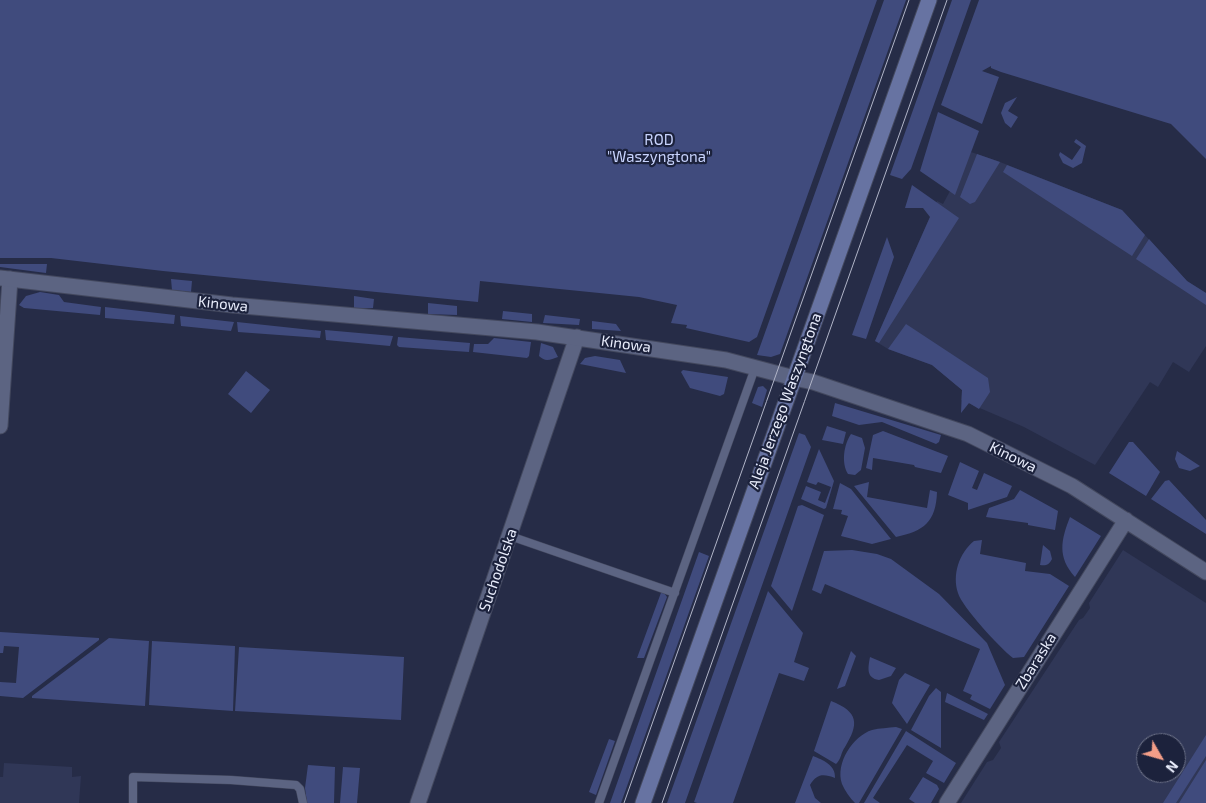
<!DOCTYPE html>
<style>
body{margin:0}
#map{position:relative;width:1206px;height:803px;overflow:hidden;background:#262c47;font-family:"Exo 2",sans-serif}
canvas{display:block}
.north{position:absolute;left:1136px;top:733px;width:50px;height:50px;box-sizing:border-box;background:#1c223c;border:1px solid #6e7389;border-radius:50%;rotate:128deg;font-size:14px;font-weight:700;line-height:20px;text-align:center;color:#e9edfc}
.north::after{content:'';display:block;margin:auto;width:18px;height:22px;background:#f49e88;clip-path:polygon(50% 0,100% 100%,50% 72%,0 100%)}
</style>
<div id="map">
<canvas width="1206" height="803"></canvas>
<div class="north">N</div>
</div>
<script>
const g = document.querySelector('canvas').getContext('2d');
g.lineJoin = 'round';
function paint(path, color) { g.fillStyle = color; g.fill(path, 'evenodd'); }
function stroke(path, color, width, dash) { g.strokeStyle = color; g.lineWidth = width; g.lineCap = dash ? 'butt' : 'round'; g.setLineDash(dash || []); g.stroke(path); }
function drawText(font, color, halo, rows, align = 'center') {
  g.font = font + ' "Exo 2",sans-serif'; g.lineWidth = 4.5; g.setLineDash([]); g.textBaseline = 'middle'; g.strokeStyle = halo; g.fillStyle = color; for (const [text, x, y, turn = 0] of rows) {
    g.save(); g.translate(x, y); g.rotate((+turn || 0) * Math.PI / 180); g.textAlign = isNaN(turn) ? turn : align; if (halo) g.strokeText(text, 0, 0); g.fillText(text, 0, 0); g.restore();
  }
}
paint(new Path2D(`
 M971,152L1000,162L1122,210L1187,281L1206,293V346L1189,372L1173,362L1158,387L1150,382L1095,465L1024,427L961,400L962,390L932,365L888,349L875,341L937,201L943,204Z
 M1123,550L1206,603V803H961L987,762L993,760L1001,748L999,742L1079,620L1083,618L1090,608L1089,603ZM1146,743H1176V773H1146Z
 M4,763L72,767V777L81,776L79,803H0V777H3Z`), '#303757');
paint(new Path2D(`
 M0,0H877L757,337L749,342L686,328L687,325L671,323L677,305L639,297L480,281L478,302L163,271L51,258H0Z
 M884,0H906L780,354L771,357L757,355Z
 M952,0H971L911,169L902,179L890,175Z
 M979,0H1206V159L1171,124L1001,72L991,68V66L982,71L999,77L982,124L941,105Z
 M1017,97L1008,111L1018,117L1011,128L1005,123L1001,113L1005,103Z
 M938,112L979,131L955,195L920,171Z
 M1076,139L1086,146L1082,163L1073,168L1063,163L1059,155L1060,152L1072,160L1081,147L1074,142Z
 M977,154L1000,162L975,202L970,204L960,197Z
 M1007,165L1122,210L1145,235L1132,256L1003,172Z
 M912,185L959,218L879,343L875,341L930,217L923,208H905Z
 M887,237L894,257L866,339L852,335Z
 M1149,239L1187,281L1206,293V305L1136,259Z
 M0,264H47L46,273L0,267Z
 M171,279L192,281L191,292L172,290Z
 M40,292L59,295L64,302L101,307L100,315L24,308L19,305L26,296Z
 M354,296L374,299L373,308H354Z
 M428,303L457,306V315L428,314Z
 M105,307L175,315L174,324L105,318Z
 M503,311L532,314V322L502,319Z
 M545,315L580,319L579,325L543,323Z
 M180,316L234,322L231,331L181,326Z
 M592,321L616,324L621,331L592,329Z
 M237,322L321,331L320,338L238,332Z
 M906,324L988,378L990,392L979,409L969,403L961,413L962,390L932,365L888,349Z
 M325,330L393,336L390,346L326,340Z
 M398,337L470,343L469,352L399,347L397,345Z
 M494,338L531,342L529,356L527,358L473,352L474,344H488Z
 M541,343L553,347L558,357C551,359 546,363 539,356Z
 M595,356L620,360L626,373L580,364L585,358Z
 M683,370L728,377L724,394L720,396L690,388L681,372Z
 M246,371L270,390L251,413L228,394Z
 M763,386L767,390L762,407L752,403L758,387Z
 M835,403L941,435L939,442L936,444L882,422L859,425L832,416Z
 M827,426L846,432L843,444L822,440Z
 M883,431L948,456L941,473L915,467L914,465L873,458L872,470L866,468L873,435Z
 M799,433L805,435L811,447L685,803H667Z
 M851,434L862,438L865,448L861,470L855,475L848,474C841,463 844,444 851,434Z
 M1129,442H1133L1160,472L1146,496L1109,473Z
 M819,449L834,481L826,508L824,509L801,499L806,486L821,492L818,500L825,503L831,487L818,482L816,485L807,482Z
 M1177,451L1200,466L1190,471L1179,468L1175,459Z
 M960,462L979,471L972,488L977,490L984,473L1012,486L1007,497L968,510V503L948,495Z
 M1169,480L1206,520V534L1151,499L1165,481Z
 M869,482L867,497L927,508L930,490L937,492C936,522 924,531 896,537L854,486Z
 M840,483L851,489L891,539L872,544L841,536L848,516L841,514L842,510L833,509Z
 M1020,490L1058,511L1055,530L1028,525V523L986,517L989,508L1014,499Z
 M802,505L824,515L792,611L771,586L798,506Z
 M1070,517L1101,536L1075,577C1057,557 1061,540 1070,517Z
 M982,540L980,554L1026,563L1025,571L1050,574L1069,586L1024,657L1013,658C1000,648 962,607 958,593C952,575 959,553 974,541Z
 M1043,545L1050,551L1052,559C1049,565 1046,566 1040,565Z
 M852,550L877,554L891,559L939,594L987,643L1005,685L990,709L970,699L972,695L963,691L980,649L825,584L821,594L812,590L824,551Z
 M699,552L709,556L621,803H610Z
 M662,590L667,597L644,658H637Z
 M768,591L803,633L794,662L809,668L804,681L779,673L733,803H697L694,802Z
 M0,632L99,638V640L23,698L0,696V682L16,683L19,647L4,646L3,653H0Z
 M109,638L149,641L145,706L32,698V696Z
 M152,641L235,646L233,711L149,705Z
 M239,647L404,657L401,720L235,711Z
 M851,651L856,656L845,686L837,689Z
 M870,657L896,668L891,676L879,680C866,678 868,668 870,657Z
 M905,673L930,685L907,724L892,703L899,680Z
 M936,688L941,692V748L911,730L929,696Z
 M947,693L988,714L984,720L945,702Z
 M831,701C859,712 859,724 845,747C841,752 841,760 836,764L814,751Z
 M896,727L902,729L859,803H855C850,798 845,791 842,784C835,763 853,736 872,730C880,728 888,728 896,727Z
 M906,731L956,763L944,783L926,773L933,761L907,745L873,798L880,803H864Z
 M1206,735V756L1176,803H1163Z
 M609,739L615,741L596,795L589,792Z
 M813,756C823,760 836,765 835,778C824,774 817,773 810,785L815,798L821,803H795Z
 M1206,760V803H1179Z
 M308,765L335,767L334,803H307L305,788Z
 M343,767L360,768L357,803H340Z
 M923,777L937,785L939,789L931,803H915L909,799Z`), '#404b7d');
const service = new Path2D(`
 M510,536L675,593
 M133,803V777L231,780L296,785L300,789L303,803
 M599,803L755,368`);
const minor = new Path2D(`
 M794,378L813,382L968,434L1072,486L1206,572
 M0,426L10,279
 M418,803L577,337
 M947,803L1126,520`);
const tertiary = new Path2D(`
 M0,278L232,305L537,332L726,360L794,378`);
const secondary = new Path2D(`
 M643,803L929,0`);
stroke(service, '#43485e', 9);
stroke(minor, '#43485e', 17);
stroke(tertiary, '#43485e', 17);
stroke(secondary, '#43485e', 17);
stroke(service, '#5c6482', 8);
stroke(minor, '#5c6482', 15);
stroke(tertiary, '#5c6482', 15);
stroke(secondary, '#6773a2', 15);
stroke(new Path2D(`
 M624,803L909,0
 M662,803L947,0`), '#b1b5c8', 1);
drawText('15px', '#c8d3fd', '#1c223c', [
 ["ROD",659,140],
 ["\"Waszyngtona\"",659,157]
]);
drawText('15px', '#e9edfc', '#1c223c', [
 ["Kinowa",223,304,6],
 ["Kinowa",626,344,8],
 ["Aleja Jerzego Waszyngtona",785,401,-70],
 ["Kinowa",1013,457,26],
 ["Suchodolska",498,570,-71],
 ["Zbaraska",1036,661,-58]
]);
</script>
